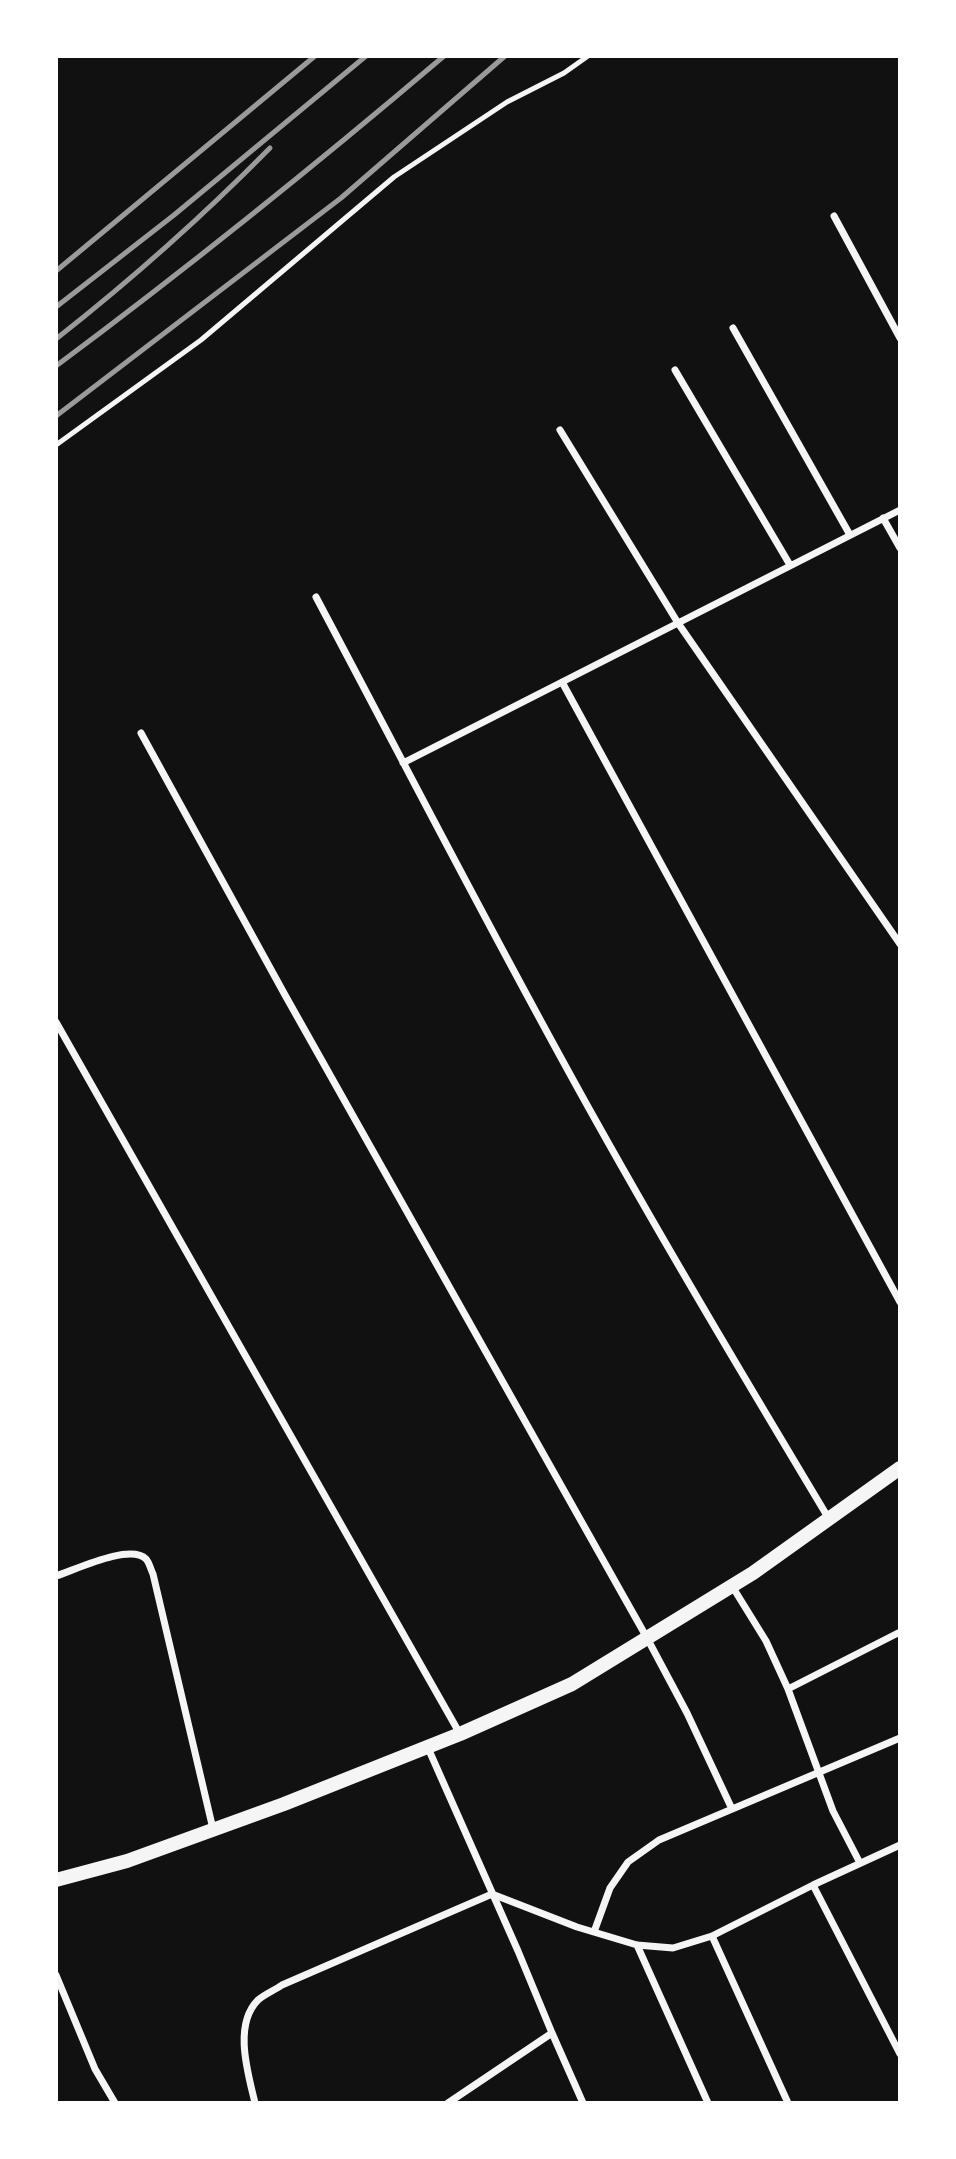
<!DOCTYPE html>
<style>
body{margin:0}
#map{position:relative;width:956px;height:2159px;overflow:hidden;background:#111;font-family:Helvetica,sans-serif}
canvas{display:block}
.frame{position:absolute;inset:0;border:58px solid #fff;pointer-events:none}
</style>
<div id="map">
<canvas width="956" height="2159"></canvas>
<div class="frame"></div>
</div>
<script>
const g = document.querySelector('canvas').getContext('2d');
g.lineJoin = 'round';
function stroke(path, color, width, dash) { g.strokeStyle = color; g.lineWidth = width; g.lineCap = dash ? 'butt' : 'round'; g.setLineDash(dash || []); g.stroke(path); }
stroke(new Path2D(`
 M56,445L201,340L394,177L507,102L564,73L588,56`), '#f5f5f5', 5);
stroke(new Path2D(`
 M834,216L900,338
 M733,328L850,535
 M675,370L790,565
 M560,430L678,623L900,944
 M883,518L900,548
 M316,597C409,772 499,948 596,1121C671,1255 750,1387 829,1519
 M562,682L900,1302
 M141,733L285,995L647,1638L687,1713L732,1809
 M403,763L900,510
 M56,1022L460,1734
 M56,1576C75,1570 130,1543 146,1559C149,1562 151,1570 153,1574L213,1829
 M732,1586L766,1641L788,1689L833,1811L860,1863
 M788,1689L900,1632
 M428,1748L518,1951L552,2033L583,2103
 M813,1885L900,2054
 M594,1932L610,1888L628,1862L659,1840L900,1738
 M712,1936L788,2103
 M637,1945L708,2103
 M56,1975L95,2069L115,2103
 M255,2103C248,2073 233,2025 258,2000C265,1994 275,1990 282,1985L492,1894L577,1927L637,1945L673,1948L712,1936L813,1885L900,1845
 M448,2103L552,2033`), '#f5f5f5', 7);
stroke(new Path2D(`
 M56,1880L127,1861L284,1804L460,1734L572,1684L753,1573L900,1468`), '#f5f5f5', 14);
stroke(new Path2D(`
 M56,271L315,56
 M56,307L174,215L366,56
 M56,339C131,280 203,216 270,148
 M56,366C189,267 318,163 444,56
 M56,416L341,198L505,56`), '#9a9a9a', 5);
</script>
